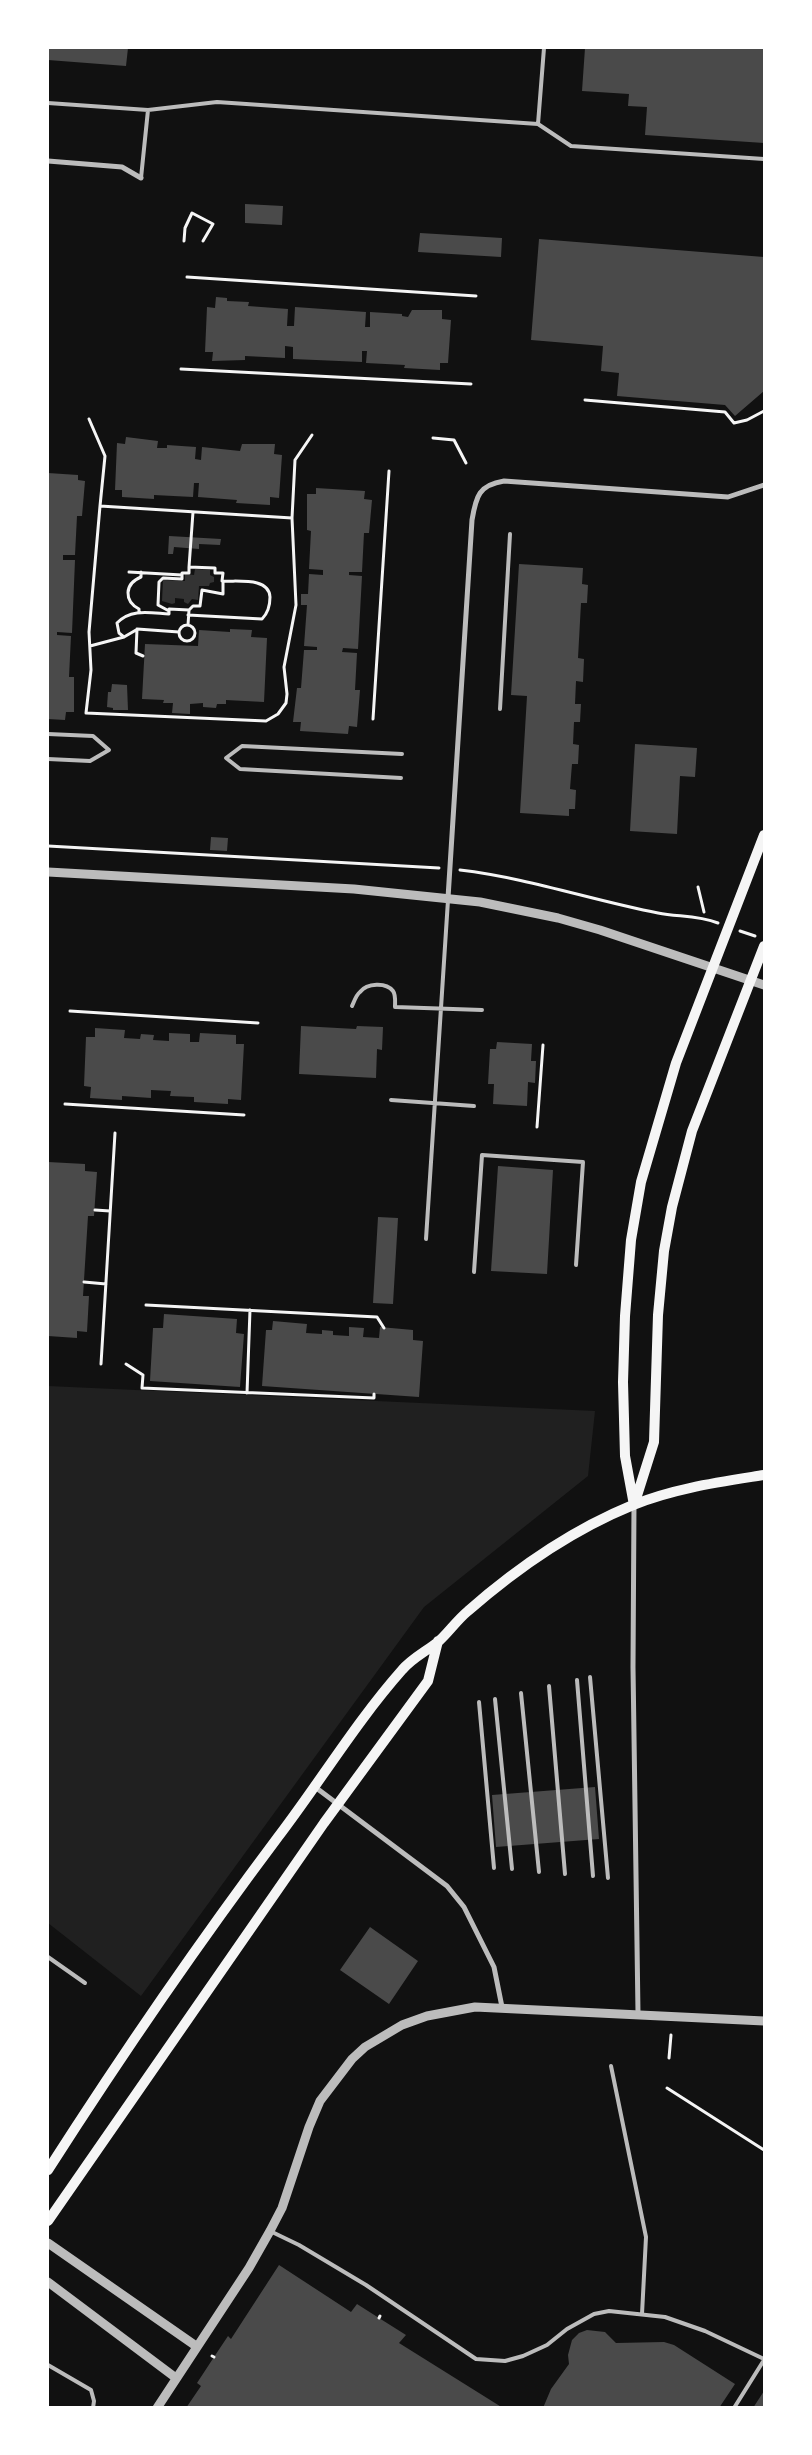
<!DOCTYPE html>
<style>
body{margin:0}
#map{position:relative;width:812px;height:2455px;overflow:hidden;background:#111;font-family:"Source Sans 3",sans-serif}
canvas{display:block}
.frame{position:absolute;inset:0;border:49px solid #fff;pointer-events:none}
</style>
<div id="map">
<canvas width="812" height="2455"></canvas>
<div class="frame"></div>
</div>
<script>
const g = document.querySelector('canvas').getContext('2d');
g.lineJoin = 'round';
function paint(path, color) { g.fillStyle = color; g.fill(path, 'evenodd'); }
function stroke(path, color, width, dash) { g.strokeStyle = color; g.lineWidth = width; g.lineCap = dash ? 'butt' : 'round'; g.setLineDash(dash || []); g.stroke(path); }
paint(new Path2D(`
 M48,1386L595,1411L588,1476L424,1607L141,1996L48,1923Z`), '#202020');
paint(new Path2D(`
 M195,569L210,570V575L214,577V582L210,583L209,586H199L198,600L192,599L188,604L184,602V599L175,598V603L172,604L162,601L163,580L185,581V574L194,575Z`), '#333');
paint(new Path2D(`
 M48,48H128L126,66L48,60Z
 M585,48H764V143L645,135L647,107L628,106L629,94L582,91Z
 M245,204L283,206L282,225L245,223Z
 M420,233L502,238L501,257L418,252Z
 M539,239L764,257V391L735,416L725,405L617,396L619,373L601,371L603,346L531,340Z
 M216,297L227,298V301L249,302L248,306L288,309L287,326H294L295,307L366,312L365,327H370V312L402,314V316L408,317L412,310H442V319L451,320L448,363H440V370L404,368L405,365L366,363L367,351H362V362L293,359V347L285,346V358L245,356V360L212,361L213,352H205L207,307L215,308Z
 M126,437L158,441L157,448H167V445L196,447L195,459L201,460L202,447L240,451L242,444H275L274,454L282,455L279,498L270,497V505L236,503L237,500L198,497L199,483H194L193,497L154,495V499L122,497V490H115L117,443L125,444Z
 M48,473L78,475V480L85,481L82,516H77L75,555H63V560H75L72,633L57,632V635L71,636L69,677H74V712H66L65,720L48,719Z
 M316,488L365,491L364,499L372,500L369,533H364L362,572H349V575L362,576L358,649L343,648L342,652L357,653L355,690H360L357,727L349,726L348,734L300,731L301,722H293L297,688H301L304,650H317V647L304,646L307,605H301V594H308L309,574L323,575V570L309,569L311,531L307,530V494H316Z
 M169,536L221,539L220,545L199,544V549L174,547L173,554H168Z
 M519,564L583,568L582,584L588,585L587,603H581L578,658L584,659L583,682L576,681L575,704H581L580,722H574L573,744L579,745L578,764H572L570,789L576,790L575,809H569V816L520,813L527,696L511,695Z
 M230,629L252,630L251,637L267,638L264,702L226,700V704H217L216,708L203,707V703L190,704V714L172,713L173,703H163L164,700L142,699L145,644L198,646L199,630L230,632Z
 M112,684L127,685L128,710H113V708L107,707L108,692H111Z
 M635,744L697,748L695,777L680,776L677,834L630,831Z
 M211,837L228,838L227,851L210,850Z
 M301,1026L356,1029L357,1026L383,1027L382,1050L377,1049L376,1078L299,1074Z
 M95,1028L125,1030L124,1038L140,1039L141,1034L154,1035L153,1040L169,1041V1033L190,1034V1042H199L200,1033L236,1035V1044H244L241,1100L228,1099V1104L194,1102V1097L170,1096L171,1091L151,1090V1098L122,1096V1100L90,1098L91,1087L84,1086L86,1037H95Z
 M497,1042L532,1044L531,1061H536L535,1083L528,1082L527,1106L493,1104L494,1084H488L490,1049H496Z
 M48,1162L85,1164V1171L97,1172L94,1216H88L83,1296H89L87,1332L77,1331V1338L48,1336Z
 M498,1166L553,1170L547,1274L491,1271Z
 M378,1217L398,1218L393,1304L373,1303Z
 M164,1314L237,1319L236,1333L244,1334L240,1387L150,1381L153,1328H163Z
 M273,1321L307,1324L306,1333L322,1334V1330L333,1331V1335L349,1336V1327L364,1328L363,1337L379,1338L380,1327L413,1330V1340L423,1341L419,1397L262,1386L266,1330H272Z
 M595,1787L599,1839L496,1847L492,1795Z
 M370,1927L418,1961L389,2004L340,1970Z
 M279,2265L351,2312L357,2304L379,2318L406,2335L399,2343L503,2408H186L201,2386L197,2383L214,2357L228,2336L231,2339Z
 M587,2330L605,2332L616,2343L664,2342L674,2345L735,2384L719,2408H543L551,2389L569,2364L568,2355L572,2340L579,2333Z
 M764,2391V2408H753Z`), '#4a4a4a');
stroke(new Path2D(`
 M184,241L185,228L192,213L213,224L203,241
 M187,277L476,296
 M181,369L471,384
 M585,400L725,412L734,423L747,420L764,411
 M89,419L105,456L100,506
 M433,438L454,440L466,463
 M100,506L292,518L296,605L284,667L287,694L286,703L278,714L266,721L86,713L91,670L89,632Z
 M292,518L295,460L312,435
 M189,567L193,512
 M129,572L182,575
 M169,611L158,605L159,582L163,578L182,579V573H189V567L215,568V573H223L222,581
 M139,612V609C124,601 124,584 141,577V572
 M188,615L262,619C268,613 270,606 270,597C269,577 238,582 223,581V594L202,590L200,606H193L189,610
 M179 633a8 8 0 1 1 16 0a8 8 0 1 1-16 0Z
 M124,637L119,633L117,623C131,608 151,613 169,614V609L189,610L188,625
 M90,646L124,637L136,630
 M143,656L136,653L137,629L179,632
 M373,719L389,471
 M48,846L439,868
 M460,870C528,878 591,900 658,913C678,917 697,915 718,923
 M698,887L704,912
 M740,931L755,936
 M70,1011L258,1023
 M65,1104L244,1115
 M537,1127L543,1045
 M95,1210L110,1211
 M84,1282L106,1284
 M146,1305L377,1317L384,1328
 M101,1364L115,1133
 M126,1364L143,1375L142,1388L374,1398V1394
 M247,1393L250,1310
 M669,2058L671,2035
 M667,2088L764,2150
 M379,2318L380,2316
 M212,2356L214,2357`), '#f5f5f5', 3);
stroke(new Path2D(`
 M48,103L148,110L217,102L538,124L571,146L764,159
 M538,124L544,48
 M141,178L148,110
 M500,709L510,534
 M48,734L93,736L109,750L90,761L48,759
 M401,778L240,769L226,758L242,746L402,754
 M352,1006C354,1002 356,995 360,992C367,983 386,982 393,991C396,995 395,1002 395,1007L482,1010
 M391,1100L474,1106
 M426,1239L448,900
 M474,1272L482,1155L583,1162L576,1265
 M590,1677L608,1878
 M577,1680L593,1876
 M549,1686L565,1874
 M521,1693L539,1872
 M495,1699L512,1869
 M479,1702L494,1868
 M48,1957L85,1983
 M611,2066L646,2237L642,2314
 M270,2231L299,2245L366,2285L476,2359L505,2361L523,2356L547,2345L567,2329L594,2314L609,2311L665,2317L705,2331L764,2359
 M48,2365L91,2390L94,2401L93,2408
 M734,2408L764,2360`), '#bcbcbc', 4);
stroke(new Path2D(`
 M48,161L122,167L141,178
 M448,898L472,520C476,496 479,485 504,481L728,497L764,485
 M634,1505L633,1667L638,2013
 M315,1787L447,1886L464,1907L494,1967L502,2007`), '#bcbcbc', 5);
stroke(new Path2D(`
 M48,872L354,889L480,902L558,918L600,930L764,985
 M48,2243L196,2346
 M48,2282L176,2378
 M157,2408L249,2268L270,2231L282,2208L309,2127L320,2101L352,2059L365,2047L402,2025L427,2016L475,2007L764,2021`), '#bcbcbc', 9);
stroke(new Path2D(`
 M635,1502L654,1442L658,1315L664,1251L672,1207L692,1131L764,946
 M634,1505L625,1456L623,1382L625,1316L631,1240L641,1182L676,1063L764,835
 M48,2170C121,2056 197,1945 278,1837C320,1782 356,1722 402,1670C412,1658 427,1651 439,1641C449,1632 457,1620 468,1611C517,1568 572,1530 633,1505C675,1488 720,1482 764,1475
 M48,2221L324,1823L428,1681L438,1641`), '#f5f5f5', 10);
</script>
